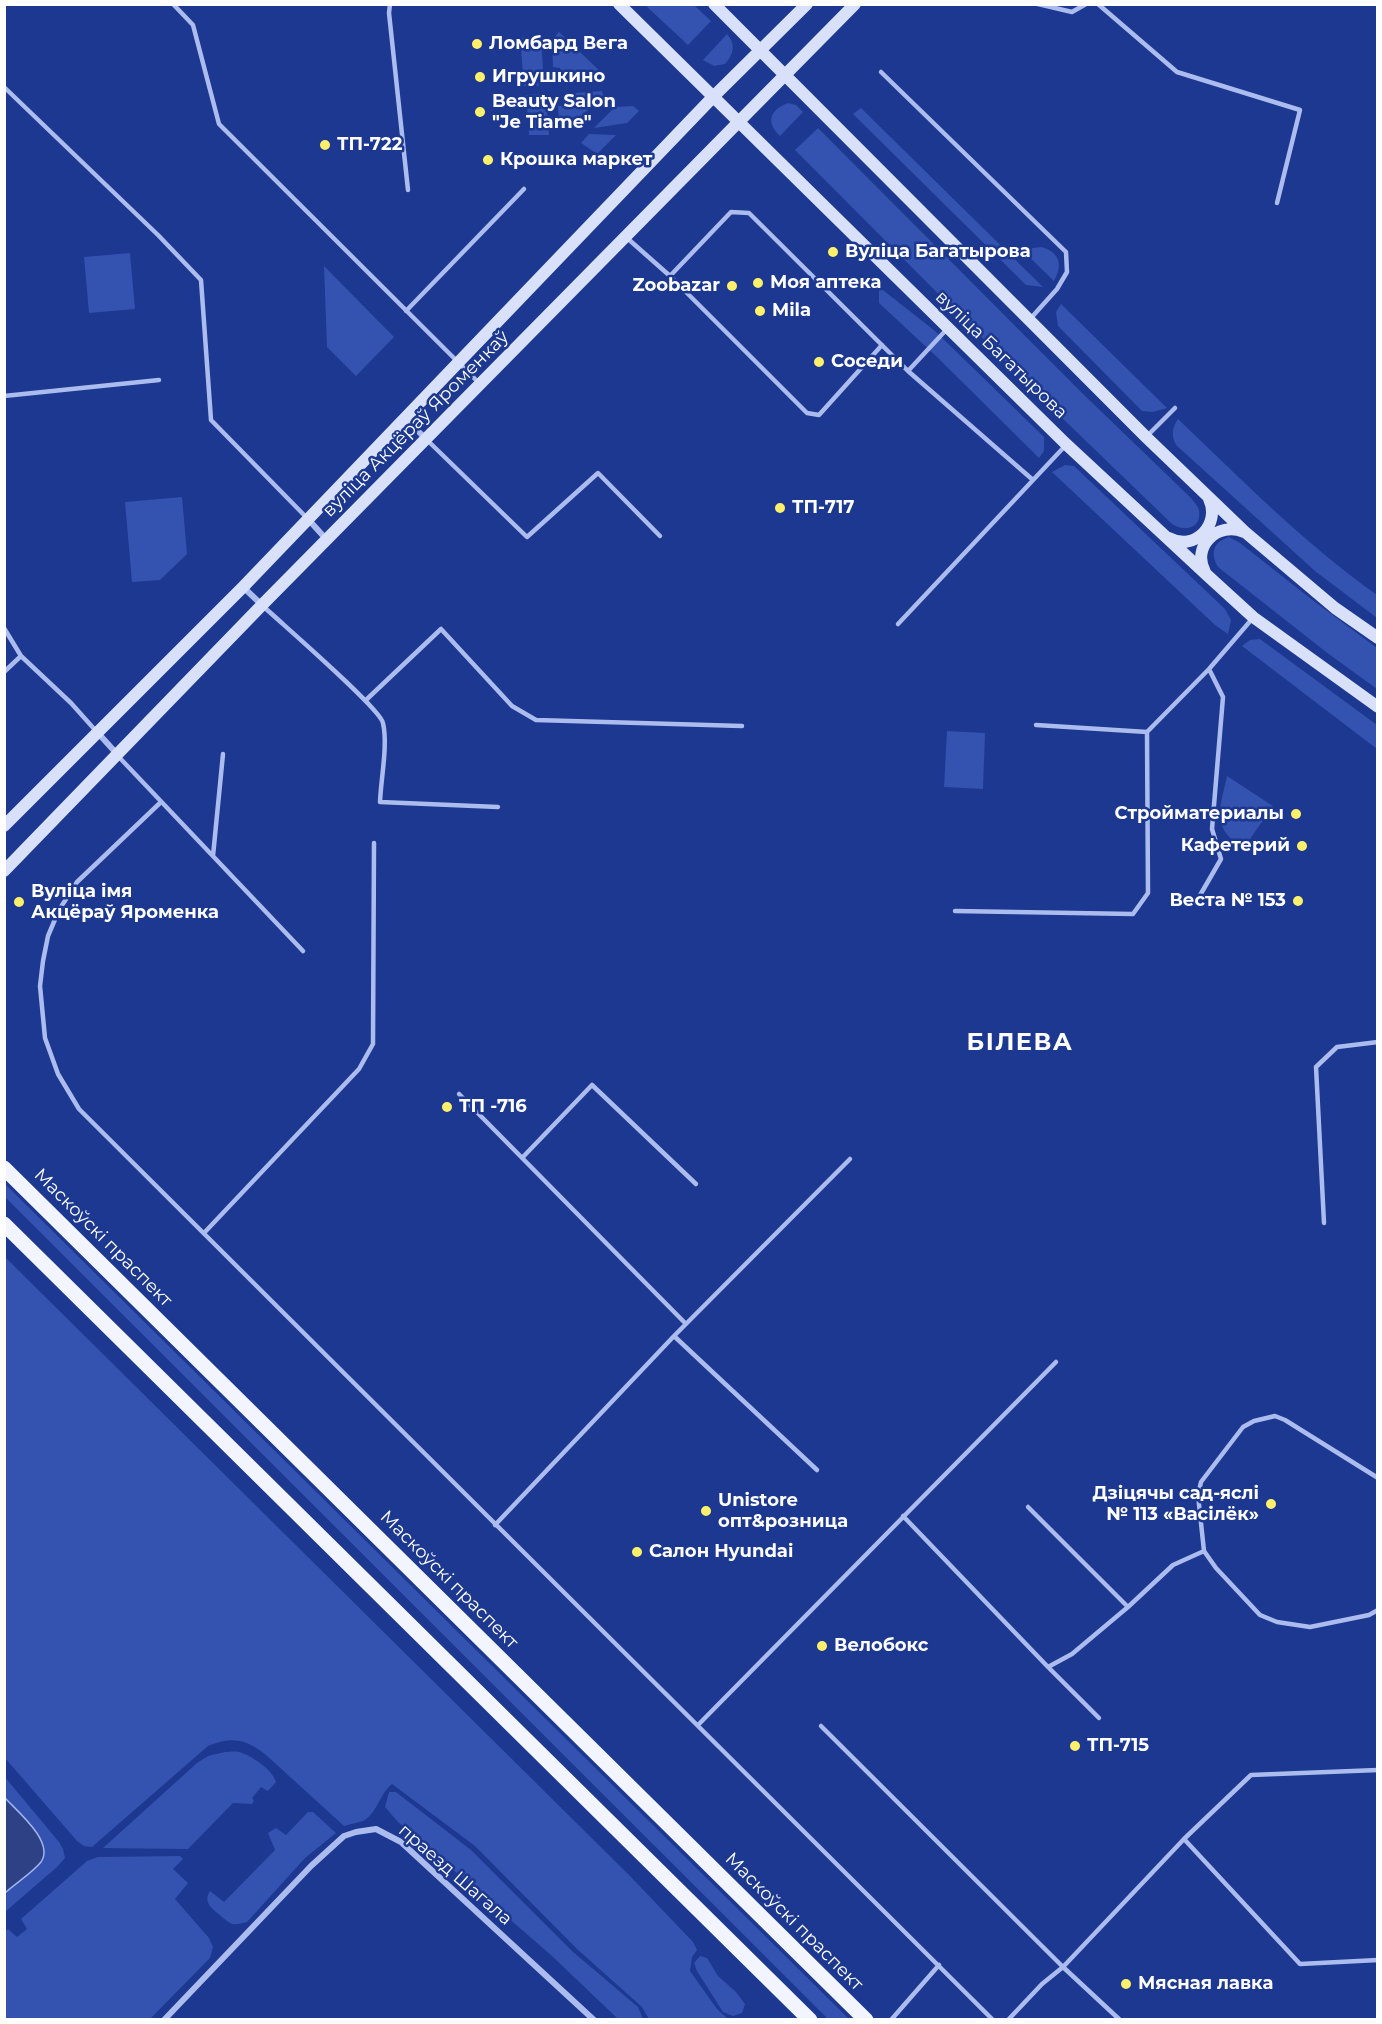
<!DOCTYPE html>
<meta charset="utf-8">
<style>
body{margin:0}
#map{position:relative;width:1382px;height:2024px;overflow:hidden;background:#1c3890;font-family:Montserrat,sans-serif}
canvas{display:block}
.frame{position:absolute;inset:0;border:6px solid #fff;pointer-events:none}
</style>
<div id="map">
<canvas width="1382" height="2024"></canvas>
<div class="frame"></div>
</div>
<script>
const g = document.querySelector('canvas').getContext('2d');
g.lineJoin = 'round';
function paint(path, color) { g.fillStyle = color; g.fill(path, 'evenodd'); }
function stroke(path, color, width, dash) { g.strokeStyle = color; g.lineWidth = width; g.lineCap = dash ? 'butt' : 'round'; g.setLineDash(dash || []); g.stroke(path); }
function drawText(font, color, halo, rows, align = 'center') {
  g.font = font + ' Montserrat,sans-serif'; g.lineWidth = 5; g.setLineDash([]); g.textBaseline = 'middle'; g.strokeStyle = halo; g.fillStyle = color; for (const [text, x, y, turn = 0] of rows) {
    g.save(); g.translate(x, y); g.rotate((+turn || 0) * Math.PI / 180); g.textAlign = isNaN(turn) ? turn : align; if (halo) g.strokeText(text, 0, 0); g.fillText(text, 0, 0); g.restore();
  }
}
paint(new Path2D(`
 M645,5H694L711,21L688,45Z
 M559,32L602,73V82L562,84L560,68L553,67L552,40Z
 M727,34C736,44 734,54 725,64L714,66L703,60Z
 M520,38H541L543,69L538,71L539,86H524Z
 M602,91L603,96L567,129L559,122L558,106H564L563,94Z
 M540,94L541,107H547L549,135H529L526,95Z
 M788,103L796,105L803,112L780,136C766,123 769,110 788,103Z
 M633,106L639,111L627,123L594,128L615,107Z
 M861,108L1043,287L1026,285L853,114Z
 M818,128L1080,391L1191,498C1194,502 1198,506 1199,510C1202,529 1184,532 1172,524L1058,414L795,150Z
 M589,134L616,135L597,154L581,143Z
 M1042,247C1060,253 1063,265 1054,281L1025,253L1033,248Z
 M130,253L135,309L89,313L84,257Z
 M324,266L394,337L356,376L327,347Z
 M879,287L935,331L1044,437V451L1039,458L937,357L879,303Z
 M1061,304L1167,408L1153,412L1142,411L1058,326L1056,312Z
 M1178,419C1242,480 1305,544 1377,595V618L1315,571L1176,445C1171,435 1172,428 1178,419Z
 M1065,465L1074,466L1225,609L1231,620L1228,634L1215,625L1052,472Z
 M182,497L187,554L160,580L132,582L125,502Z
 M1229,537L1240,543L1315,602L1377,648V689L1326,652L1218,567C1210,553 1213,542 1229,537Z
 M1260,639L1377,725V749L1242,646L1250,640Z
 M947,731L985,733L983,789L944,787Z
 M1227,776L1273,806L1243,849C1236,843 1226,836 1223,828C1216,812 1224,792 1227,776Z
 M5,1184L849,2019H828L5,1197Z
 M5,1257L631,1877L693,1942L697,1950L692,1957L690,1971L717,2009L728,2019H649L642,2007L577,1949L475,1846L392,1784C380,1793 377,1814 363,1821C357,1823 350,1824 344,1826L266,1755C246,1739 232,1736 208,1746L92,1847L84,1846L77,1841L5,1758Z
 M225,1752C229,1752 235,1751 239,1752C251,1755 273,1770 276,1782L268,1791L261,1787L252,1798L254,1801L252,1804L233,1803L188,1849L103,1848L197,1763L208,1756Z
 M4,1776L59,1842L63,1849L65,1858L57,1867L5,1912V1893L16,1883L5,1884Z
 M389,1792H396L471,1850L572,1951L638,2007L643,2019H618L552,1956L398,1822L385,1807Z
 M308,1812H313L336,1833L305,1858L247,1922C242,1923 237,1925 232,1924C228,1922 223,1918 220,1915C211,1908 203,1902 210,1891L224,1902L275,1850L268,1833L276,1828L286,1835Z
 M180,1856L183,1859L173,1869L188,1883L175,1899L209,1938L213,1947L210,1958L150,2019H5V1932L8,1929L17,1937L27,1929L21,1919L87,1861L98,1857Z
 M700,1956L707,1958L718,1976L736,1992L745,2004L742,2013L733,2016L723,2012L697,1971L694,1963Z`), '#3452af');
const water = new Path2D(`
 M4,1797C17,1811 55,1842 41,1862C32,1873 16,1883 5,1893Z`);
paint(water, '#2d4184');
stroke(water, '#9fb4f0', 1.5);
stroke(new Path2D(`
 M173,4L193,25L219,124L479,383
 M390,4L389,13L408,190
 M1038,4L1072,12L1086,4
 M1098,4L1177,72L1300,110L1277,203
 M881,72L1066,252L1067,272L1057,289L1031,318
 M4,87L158,235L201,280L211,420L306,517
 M627,238L670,276L807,413L819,415L882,345
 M670,276L731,212L749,213L908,371L1033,480
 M406,311L524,189
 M908,371L947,329
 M4,396L159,380
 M1148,435L1175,408
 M426,439L527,537L598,473L660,536
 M263,606C281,623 380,708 383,723C388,745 381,778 380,802L498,807
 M898,624L1065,446
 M4,628L21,656L71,703L96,731
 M4,672L21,656
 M366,700L441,629L512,706L536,720L742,726
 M1036,725L1147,732
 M117,755L303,951
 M161,802L77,882L59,910L48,936L43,961L40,986L45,1038L58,1074L79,1109L993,2020
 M213,856L223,754
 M1199,897L1221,859L1212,829L1223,697L1209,669
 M955,911L1133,914L1148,893L1147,732L1209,669L1252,619
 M459,1094L686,1324
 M522,1158L592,1085L696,1184
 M1324,1223L1316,1067L1337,1047L1378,1042
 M204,1233L359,1069L373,1044L374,843
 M674,1336L817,1470
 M1378,1478L1285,1420L1275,1416L1254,1421L1243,1427L1201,1482L1198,1495L1204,1551L1216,1568L1260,1615L1277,1622L1310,1627L1369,1615L1378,1610
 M1028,1507L1128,1607
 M903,1516L1048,1667L1099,1718
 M495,1525L674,1336L850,1159
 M1048,1667L1072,1654L1128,1607L1173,1565L1204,1551
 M698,1725L1056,1362
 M821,1726L1063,1967L1120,2020
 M1184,1839L1300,1964L1378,1960
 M891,2020L939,1965
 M1008,2020L1042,1984L1063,1967L1184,1839L1251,1775L1378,1770`), '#acbcee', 4.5);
stroke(new Path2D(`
 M405,418L426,439
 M308,519L326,539
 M243,587L262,605
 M98,733L117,754
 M164,2020L311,1866L344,1836L356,1832L376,1829L401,1842L594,2020`), '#acbcee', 6);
stroke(new Path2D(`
 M619,4L1066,444L1208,576L1253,617L1378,707
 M714,4L1146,437L1245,532L1335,608L1378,638
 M1169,538C1195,552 1221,524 1209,499
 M1205,572C1191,546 1218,521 1244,532
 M4,826L243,587L713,97L807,4
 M4,871L262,605L855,4`), '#d8e0fa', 12);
stroke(new Path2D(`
 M4,1168L866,2020
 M4,1224L810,2020`), '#f2f5ff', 15);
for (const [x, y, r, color] of [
 [477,44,6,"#fef06a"],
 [480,77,6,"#fef06a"],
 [480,112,6,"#fef06a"],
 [325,145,6,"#fef06a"],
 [488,160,6,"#fef06a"],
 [833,252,6,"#fef06a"],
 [758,283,6,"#fef06a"],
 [732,286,6,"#fef06a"],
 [760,311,6,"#fef06a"],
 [819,362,6,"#fef06a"],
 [780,508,6,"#fef06a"],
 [1296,814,6,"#fef06a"],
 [1302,846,6,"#fef06a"],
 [1298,901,6,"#fef06a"],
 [19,902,6,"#fef06a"],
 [447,1107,6,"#fef06a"],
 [1271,1504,6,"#fef06a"],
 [706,1511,6,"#fef06a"],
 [637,1552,6,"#fef06a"],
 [822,1646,6,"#fef06a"],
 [1075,1746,6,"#fef06a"],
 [1126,1984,6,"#fef06a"]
]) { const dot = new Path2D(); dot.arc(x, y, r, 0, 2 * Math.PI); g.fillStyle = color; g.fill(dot); stroke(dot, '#1c3890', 2); }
drawText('bold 18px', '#fff', '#1c3890', [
 ["Ломбард Вега",489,44],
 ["Игрушкино",492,77],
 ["Beauty Salon",492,102],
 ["\"Je Tiame\"",492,123],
 ["ТП-722",337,145],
 ["Крошка маркет",500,160],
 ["Вуліца Багатырова",845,252],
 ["Моя аптека",770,283],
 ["Zoobazar",720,286,"right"],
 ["Mila",772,311],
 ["Соседи",831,362],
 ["ТП-717",792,508],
 ["Стройматериалы",1284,814,"right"],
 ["Кафетерий",1290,846,"right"],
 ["Вуліца імя",31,892],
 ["Акцёраў Яроменка",31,913],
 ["Веста № 153",1286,901,"right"],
 ["ТП -716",459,1107],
 ["Дзіцячы сад-яслі",1259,1494,"right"],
 ["№ 113 «Васілёк»",1259,1515,"right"],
 ["Unistore",718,1501],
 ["опт&розница",718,1522],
 ["Салон Hyundai",649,1552],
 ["Велобокс",834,1646],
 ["ТП-715",1087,1746],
 ["Мясная лавка",1138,1984]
], 'left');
drawText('18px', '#fff', '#1c3890', [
 ["вуліца Багатырова",1001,355,44],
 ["вуліца Акцёраў Яроменкаў",416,424,-45],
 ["Маскоўскі праспект",103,1238,45],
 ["Маскоўскі праспект",449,1580,45],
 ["праезд Шагала",455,1875,41],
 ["Маскоўскі праспект",794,1922,45]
]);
g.letterSpacing = '1.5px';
drawText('bold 24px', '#fff', '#1c3890', [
 ["БІЛЕВА",1020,1043]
]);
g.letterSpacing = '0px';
</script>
